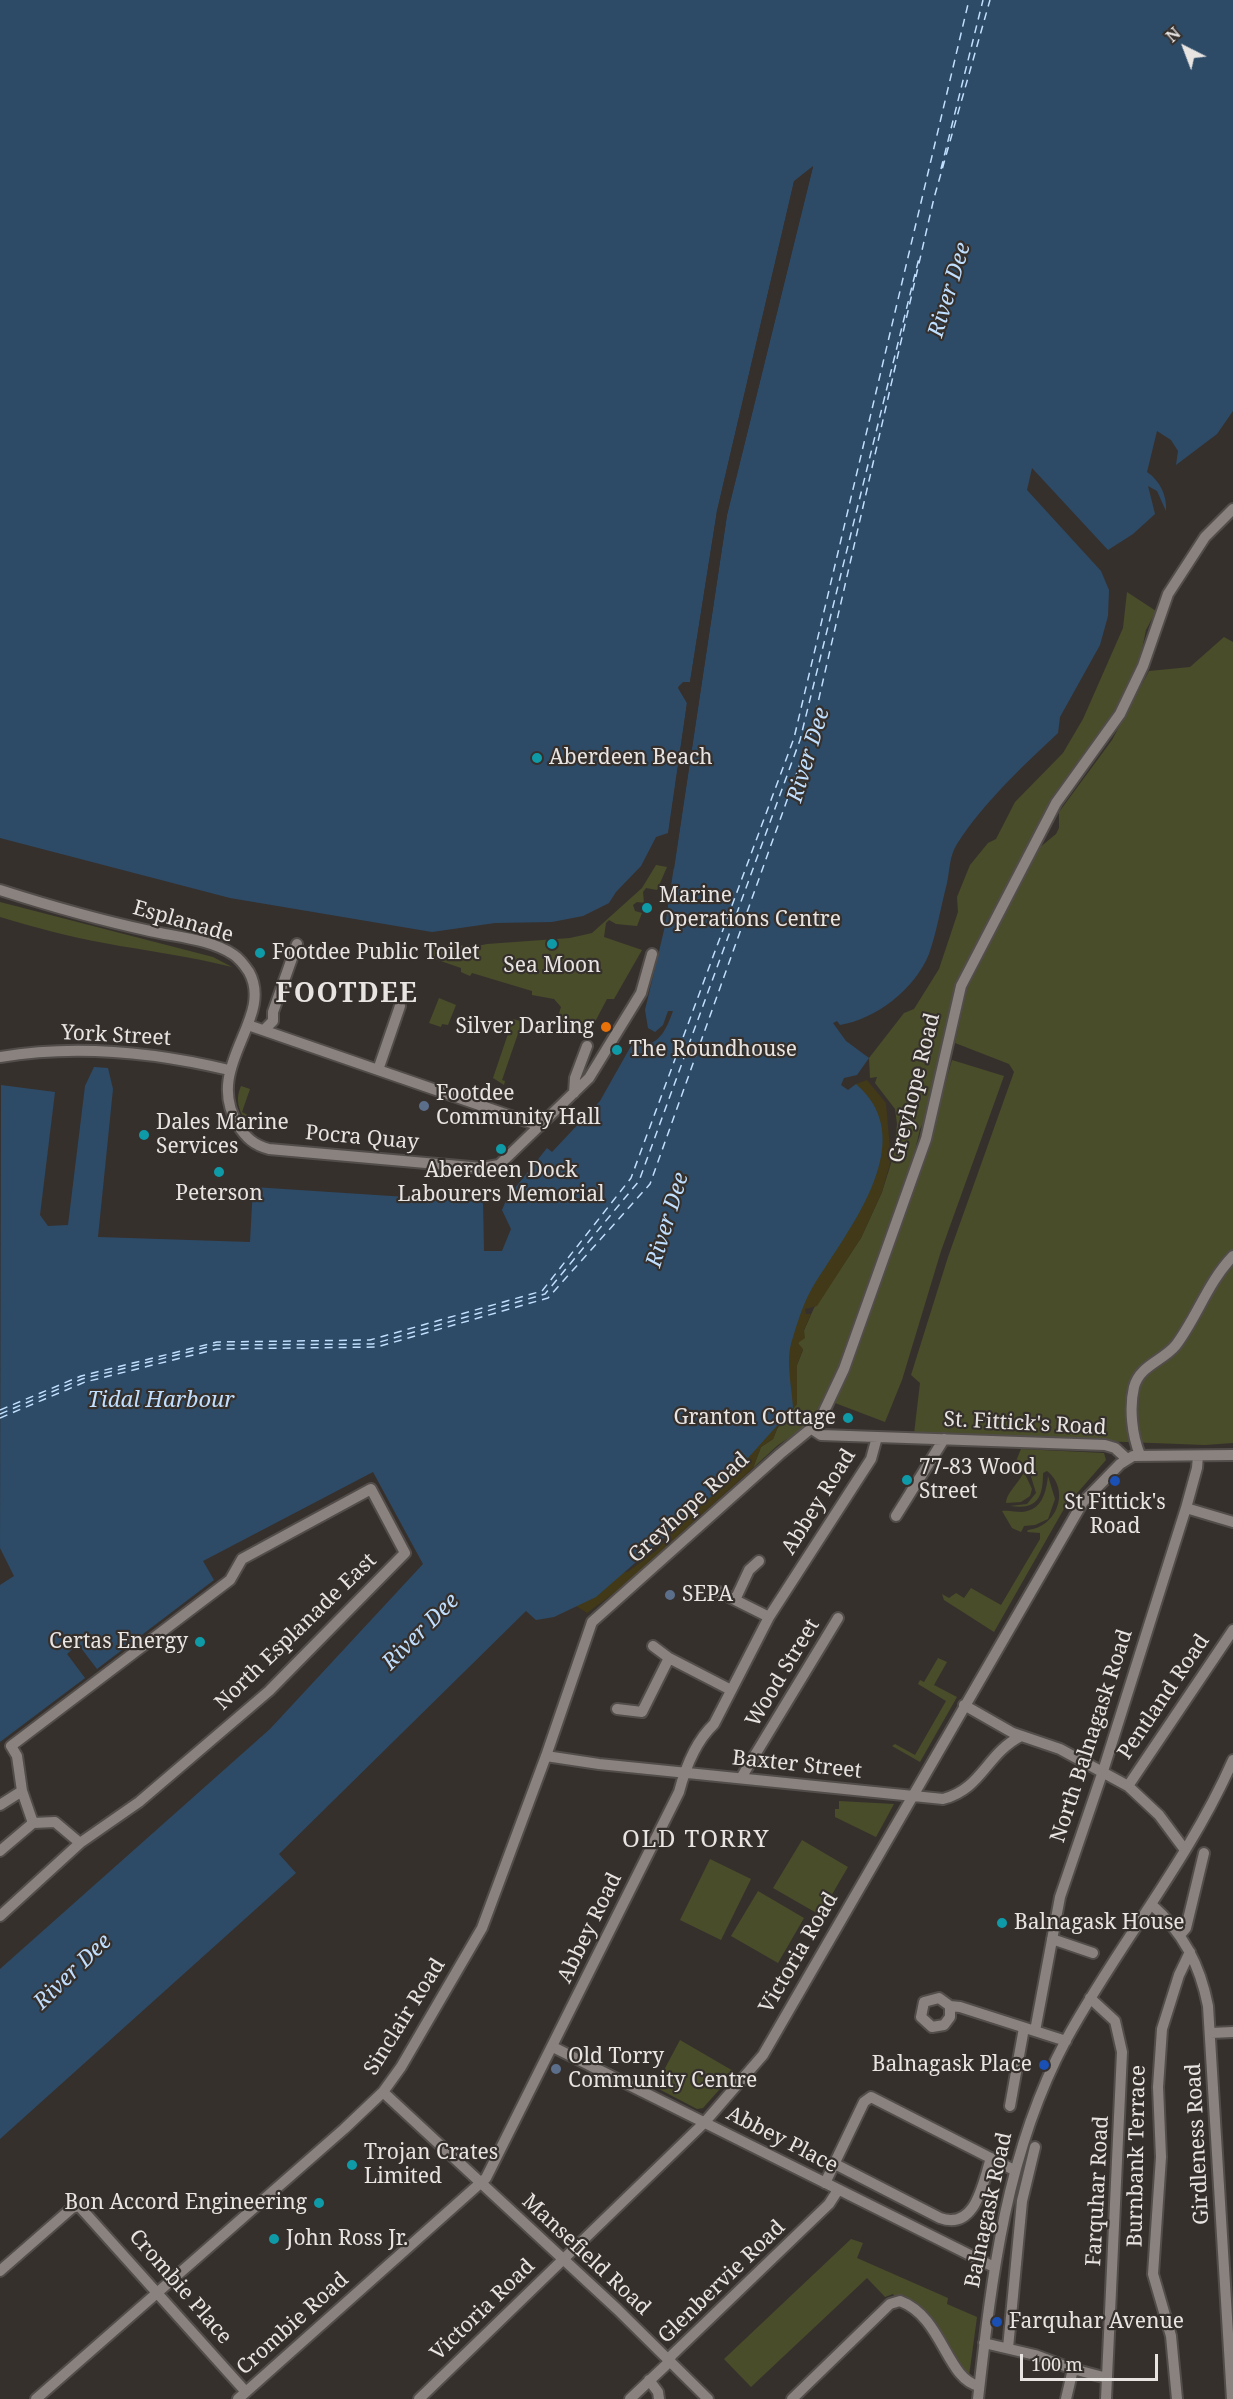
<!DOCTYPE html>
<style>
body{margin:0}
#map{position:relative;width:1233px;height:2399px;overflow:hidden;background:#36302d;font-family:"Noto Serif",serif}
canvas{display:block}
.north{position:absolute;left:1155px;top:18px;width:60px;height:60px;-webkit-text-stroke:4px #36302d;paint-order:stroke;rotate:318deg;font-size:16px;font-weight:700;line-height:24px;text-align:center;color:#e8e4e2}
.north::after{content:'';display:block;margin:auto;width:21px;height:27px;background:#e8e4e2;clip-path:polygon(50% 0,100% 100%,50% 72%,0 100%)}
.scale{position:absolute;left:1020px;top:2354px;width:138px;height:27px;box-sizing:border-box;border:3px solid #e8e4e2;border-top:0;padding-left:8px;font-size:18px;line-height:21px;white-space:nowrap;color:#e8e4e2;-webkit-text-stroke:4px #36302d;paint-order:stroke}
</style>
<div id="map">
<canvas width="1233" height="2399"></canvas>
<div class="north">N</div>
<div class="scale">100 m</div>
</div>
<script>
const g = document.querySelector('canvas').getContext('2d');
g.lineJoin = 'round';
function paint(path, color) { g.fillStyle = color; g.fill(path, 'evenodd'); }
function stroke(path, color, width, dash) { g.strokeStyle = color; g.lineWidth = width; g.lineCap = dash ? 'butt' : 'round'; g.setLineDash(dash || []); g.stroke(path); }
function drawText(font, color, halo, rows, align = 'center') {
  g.font = font + ' "Noto Serif",serif'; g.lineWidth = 4.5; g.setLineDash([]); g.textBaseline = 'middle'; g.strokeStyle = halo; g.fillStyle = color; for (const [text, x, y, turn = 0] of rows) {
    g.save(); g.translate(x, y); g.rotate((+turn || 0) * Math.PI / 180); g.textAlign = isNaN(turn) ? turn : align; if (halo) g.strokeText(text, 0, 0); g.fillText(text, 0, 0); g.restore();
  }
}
paint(new Path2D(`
 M1127,592L1156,611L1146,630L1139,663L1111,718L1056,793L963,969L950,1006L928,1114L920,1129L910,1172L840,1369L821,1408L801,1430L778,1445L753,1468L761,1447L773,1439L777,1429L797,1404V1365L803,1350L798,1344L814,1308L861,1238L882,1192L894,1154L897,1124L895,1109L875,1083L877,1077L870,1078L869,1058L904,1013L914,1009L939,969L958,912L957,897L970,865L988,843L996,839L1015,802L1063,753L1083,719L1123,628Z
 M1224,637L1233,642V1443L1205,1445L914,1434L920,1383L911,1375L948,1257L1014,1072L1009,1064L955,1043L967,989L1039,848L1056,834L1059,828V812L1112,740L1149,671L1190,667Z
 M656,865L667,867L657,890L646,888L643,892L644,903L637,902L633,905L635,911L642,913L637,926L616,924L609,920L606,923L604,937L642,950L614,999H607L588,1035L557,1020L561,1007L554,999L532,995V991L472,973L470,976L461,972V968L432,958L427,953C439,948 456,941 468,948L487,944L570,938L592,933L642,888Z
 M0,902L213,957L232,967C189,956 147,951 104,943C69,937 34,927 0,917Z
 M439,998L456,1005L448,1025L442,1024L441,1027L429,1023Z
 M513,1019L520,1021L521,1025L502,1080L505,1081L504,1085L493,1078Z
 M952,1060L1004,1076L941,1251L902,1380L885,1422L835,1403L928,1147Z
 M241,1086L250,1089L242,1112L257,1120L249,1127C240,1112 234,1102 241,1086Z
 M1021,1449L1104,1453L1106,1460L1065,1507L994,1632L944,1600L942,1594L949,1598L956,1593L964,1598L971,1588L1001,1605L1040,1539V1533L1027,1532L1028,1530C1057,1527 1071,1490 1047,1471L1043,1473C1043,1498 1037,1510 1010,1506L1027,1504L1036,1493L1029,1470L1016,1461Z
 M1024,1472L1032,1489L1030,1496L1021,1502L1006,1503C1006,1493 1019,1483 1024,1472Z
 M1048,1476L1055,1499L1048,1519L1035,1525L1024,1526L1021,1532L1012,1528L1002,1511C1009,1510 1015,1512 1022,1512C1042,1510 1046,1493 1048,1476Z
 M938,1658L947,1662L934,1685L957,1697L920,1762L892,1746L895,1744L915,1755L946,1701L918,1684L920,1680L924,1682Z
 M839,1801L894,1804L876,1837L835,1817V1809H839Z
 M802,1840L848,1867L820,1915L773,1888Z
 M710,1859L751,1879L721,1940L680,1920Z
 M758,1891L804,1918L778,1963L731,1936Z
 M680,2040L735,2072L703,2108L697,2109L655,2087Z
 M851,2239L863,2243L857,2258L948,2298L947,2304L977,2317L969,2376L965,2375C948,2344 935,2311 902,2295L895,2297L893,2294L885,2297L867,2278L751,2387L724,2359Z`), '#494d2a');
paint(new Path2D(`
 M867,1080L886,1103L891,1160L882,1192L861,1238L817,1306L805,1309L806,1314H811L804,1330L805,1338L798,1343L803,1349L797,1365V1404L777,1429L773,1439L761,1447L753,1468L621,1588L587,1613L576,1606L554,1617V1609L618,1574L629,1571L657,1550L689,1513L789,1327L877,1173C885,1144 862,1113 856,1084Z`), '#413918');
paint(new Path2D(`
 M0,0H1233V411L1217,434L1176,465L1178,451L1171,440L1157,431L1147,472C1160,481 1167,495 1166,511L1157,491L1148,486L1155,514L1133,534L1108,550L1032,468L1027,490L1101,571L1109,590L1108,616L1100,645L1060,717L1058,733C1022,767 984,802 957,844C949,857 950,869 947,883C941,906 937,931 929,954C915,989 876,1019 840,1025L837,1021L833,1023L846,1041L869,1058L857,1075L844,1078L841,1085L848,1090L856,1084C925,1143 842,1236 810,1292C802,1307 796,1327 791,1344C786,1362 792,1389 793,1408L721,1488L596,1597L554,1617L536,1620L526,1611L279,1854L296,1873L0,2139V1969L270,1729L423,1564L373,1472L203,1561L214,1580L97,1669L78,1644L67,1654L85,1678L0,1742V1585L14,1576L0,1548L1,1085L55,1092L40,1215L48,1226L68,1225L85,1086L94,1067L108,1068L113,1089L98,1237L250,1242L253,1187L483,1202L484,1251H502L511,1229L502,1210L507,1198L547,1148L552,1152L600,1101L631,1046C658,1048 665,1033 673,1011H668L663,1025L655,1032L648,1028L645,1010L665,926L727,515L813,167L794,182L717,511L690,682L678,688L687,703L668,833L656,837L641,866L616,892L609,903L583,916L552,922L495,923L432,932L230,898L0,838Z`), '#2d4b67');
paint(new Path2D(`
 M813,166L727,515L674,869L671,868L724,515L808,174L797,183L720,512L693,683L681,688L690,703L671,833L668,836L687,703L678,687L683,682H690L717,511L794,181Z`), '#36302d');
stroke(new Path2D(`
 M941,169L983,0
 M0,1410L81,1376L217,1342L370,1340L542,1291L631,1178L794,738L969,0
 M0,1414L82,1379L216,1345L373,1344L545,1294L639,1181L800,740L919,258
 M0,1418L85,1382L217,1349L377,1347L548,1298L650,1184L811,733L934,198L990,0`), '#c0dffe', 1.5, [8, 6]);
const minor = new Path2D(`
 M0,890C50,906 99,920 150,931C176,937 211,939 234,955C240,959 245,966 249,972C275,1019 202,1066 238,1125C246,1138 254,1145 269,1149L482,1168L499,1165L589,1078L641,993L652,954
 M248,1025L540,1126
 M264,1030L273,1021V1012L297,944
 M0,1057C77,1044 154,1052 229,1070
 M378,1070L400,1006
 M574,1093L575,1078L587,1046
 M812,1429L821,1435L1105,1445L1115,1448L1127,1459
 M1140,1455C1132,1435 1129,1408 1134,1387C1140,1365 1163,1361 1176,1345C1197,1317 1208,1282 1233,1256
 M1186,1508L1233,1522
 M896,1516L944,1439
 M719,1592L769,1617
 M735,1600L749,1570L759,1561
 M653,1646L669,1658
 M964,1705L1013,1733L1060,1749L1128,1786L1159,1815L1185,1850
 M617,1709L642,1712L669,1658L731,1690
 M546,1756L599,1764L943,1799C982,1789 986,1754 1021,1736
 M741,1778L838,1618
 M1128,1786L1233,1630
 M0,1805L22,1791
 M0,1851L33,1823
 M1151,1904C1183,1932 1200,1965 1208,2006L1232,2399
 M0,1916L80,1843L139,1802L269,1691L405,1553L371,1489L242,1559L230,1580L11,1746L17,1756L22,1791L33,1823L55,1822L80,1843
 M1180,1935L1186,1928L1204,1853
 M1052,1939L1093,1953
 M1090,1998L1115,2021L1122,2052L1106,2399
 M950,2006V2017L944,2025L932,2027L921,2017L924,2002L939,1998L950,2006L960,2007L1066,2041
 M1035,2031L1060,1897L1103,1771L1186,1508L1197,1468L1198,1456
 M1211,2033L1233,2032
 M553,2047L994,2267
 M383,2092L617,2309L708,2399
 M1010,2106L1024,2028
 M835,2164L940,2218C976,2231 983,2182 991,2158
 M825,2183L864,2102L871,2097L1014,2170
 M0,2271L72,2208L79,2206L246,2392
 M984,2343L1035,2355L1073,2369L1107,2378
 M1008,2348L1022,2201L1035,2147
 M649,2380L658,2392L659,2399
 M36,2399L344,2129L383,2092L401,2067L482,1928L546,1756L592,1622L780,1454L819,1422L844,1369L926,1139L961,986L1056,803L1120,714L1143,666L1168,594L1205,537L1233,509
 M238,2399L486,2178L679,1792C685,1769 696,1741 714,1724L769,1617L871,1459L877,1437
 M419,2399L704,2123L763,2055L1083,1502L1120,1464L1133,1456L1233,1455
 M630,2399L666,2365L672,2355L829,2204L838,2190
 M792,2399L890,2304L900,2301C943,2317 946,2379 979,2386
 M978,2399C992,2275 1006,2152 1066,2040C1118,1945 1189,1860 1233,1760
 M1066,2399L1073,2369
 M1177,2399L1171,2336L1153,2274L1161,2157L1158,2087L1162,2029L1179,1975L1190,1952`);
stroke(minor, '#524d4a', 14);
stroke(minor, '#89827e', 10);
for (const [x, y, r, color] of [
 [537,758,6,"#0f9aa8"],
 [647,908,6,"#0f9aa8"],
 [552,944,6,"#0f9aa8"],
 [260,953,6,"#0f9aa8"],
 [606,1027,6,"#e8710a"],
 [617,1050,6,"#0f9aa8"],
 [424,1106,6,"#5c6f8a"],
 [144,1135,6,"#0f9aa8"],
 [501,1149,6,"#0f9aa8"],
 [219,1172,6,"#0f9aa8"],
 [848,1418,6,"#0f9aa8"],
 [907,1480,6,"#0f9aa8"],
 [1115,1481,6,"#1a4fb4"],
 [670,1595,6,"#5c6f8a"],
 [200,1642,6,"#0f9aa8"],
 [1002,1923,6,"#0f9aa8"],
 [1044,2065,6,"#1a4fb4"],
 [556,2069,6,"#5c6f8a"],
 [352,2165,6,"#0f9aa8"],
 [319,2203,6,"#0f9aa8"],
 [274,2239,6,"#0f9aa8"],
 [997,2322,6,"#1a4fb4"]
]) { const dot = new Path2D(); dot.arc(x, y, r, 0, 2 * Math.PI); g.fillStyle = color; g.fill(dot); stroke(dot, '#36302d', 2); }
drawText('21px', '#e8e4e2', '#36302d', [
 ["Aberdeen Beach",549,758],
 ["Marine",659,896],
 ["Operations Centre",659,920],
 ["Footdee Public Toilet",272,953],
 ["Sea Moon",552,966,"center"],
 ["Silver Darling",594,1027,"right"],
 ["The Roundhouse",629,1050],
 ["Footdee",436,1094],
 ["Community Hall",436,1118],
 ["Dales Marine",156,1123],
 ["Services",156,1147],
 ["Aberdeen Dock",501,1171,"center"],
 ["Labourers Memorial",501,1195,"center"],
 ["Peterson",219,1194,"center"],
 ["Granton Cottage",836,1418,"right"],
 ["77-83 Wood",919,1468],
 ["Street",919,1492],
 ["St Fittick's",1115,1503,"center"],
 ["Road",1115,1527,"center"],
 ["SEPA",682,1595],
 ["Certas Energy",188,1642,"right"],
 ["Balnagask House",1014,1923],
 ["Old Torry",568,2057],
 ["Community Centre",568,2081],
 ["Balnagask Place",1032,2065,"right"],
 ["Trojan Crates",364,2153],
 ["Limited",364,2177],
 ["Bon Accord Engineering",307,2203,"right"],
 ["John Ross Jr.",286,2239],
 ["Farquhar Avenue",1009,2322]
], 'left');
drawText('21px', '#e8e4e2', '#36302d', [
 ["Esplanade",183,922,16],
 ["York Street",116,1036,3],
 ["Greyhope Road",915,1088,-76],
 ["Pocra Quay",362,1138,5],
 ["St. Fittick's Road",1025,1424,3],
 ["Abbey Road",819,1502,-58],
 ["Greyhope Road",689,1508,-42],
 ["North Esplanade East",296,1632,-44],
 ["Wood Street",783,1673,-59],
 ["Pentland Road",1164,1697,-56],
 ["North Balnagask Road",1092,1736,-72],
 ["Baxter Street",797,1765,6],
 ["Abbey Road",590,1928,-64],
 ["Victoria Road",799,1953,-60],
 ["Sinclair Road",405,2017,-58],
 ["Abbey Place",782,2140,27],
 ["Girdleness Road",1198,2144,-93],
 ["Burnbank Terrace",1137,2156,-89],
 ["Farquhar Road",1098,2191,-87],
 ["Balnagask Road",989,2210,-78],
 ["Mansefield Road",586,2255,43],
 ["Glenbervie Road",722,2282,-44],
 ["Crombie Place",180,2287,49],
 ["Victoria Road",483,2310,-44],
 ["Crombie Road",293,2324,-42]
]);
drawText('italic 22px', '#c0dffe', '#36302d', [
 ["River Dee",950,290,-73],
 ["River Dee",809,755,-73],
 ["River Dee",668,1220,-73],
 ["Tidal Harbour",161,1401],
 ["River Dee",421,1632,-45],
 ["River Dee",73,1972,-44]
]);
g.letterSpacing = '1.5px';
drawText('24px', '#e8e4e2', '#36302d', [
 ["OLD TORRY",696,1840]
]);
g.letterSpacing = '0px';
g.letterSpacing = '1.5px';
drawText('bold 27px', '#e8e4e2', '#36302d', [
 ["FOOTDEE",347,994]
]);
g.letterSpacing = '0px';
</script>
